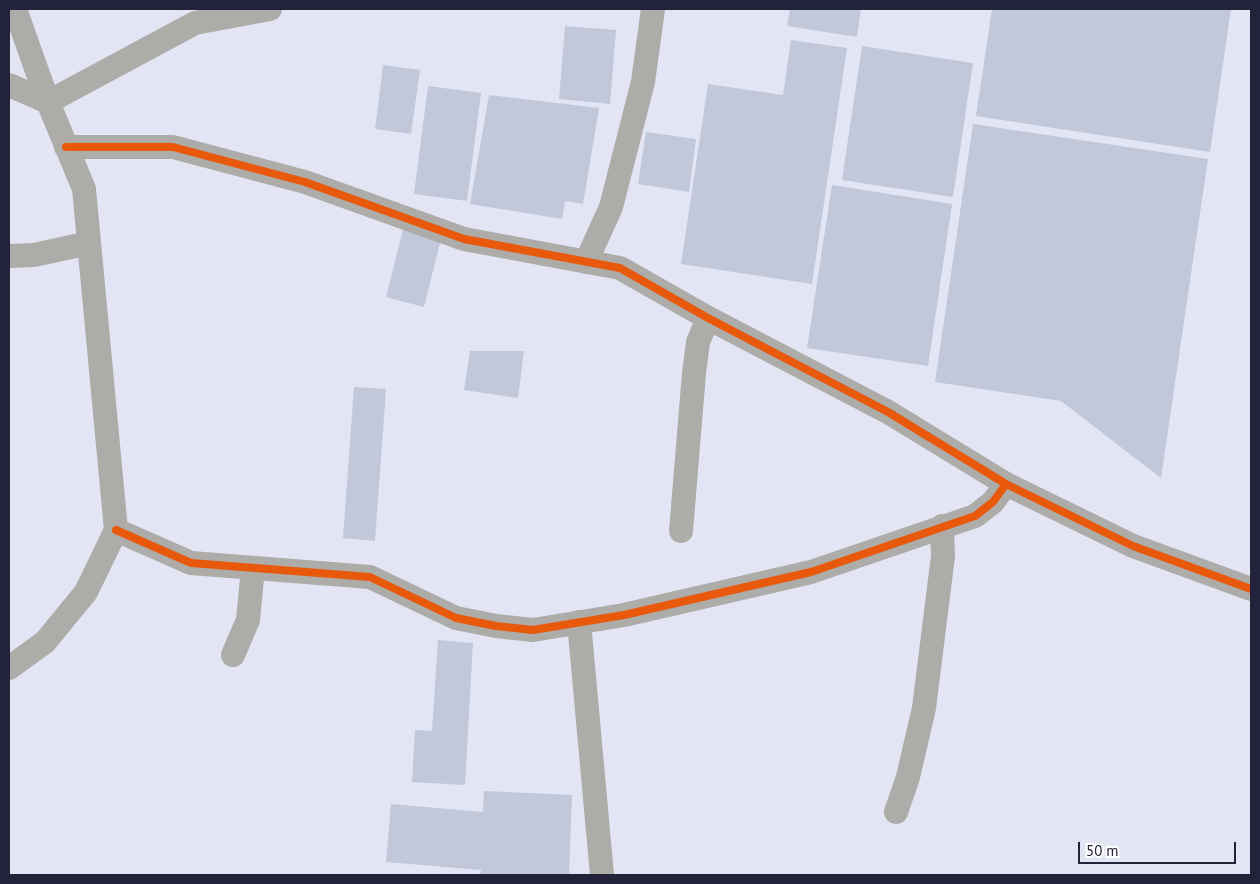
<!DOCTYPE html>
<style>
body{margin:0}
#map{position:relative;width:1260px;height:884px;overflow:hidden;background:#e3e5f4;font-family:"PT Sans",sans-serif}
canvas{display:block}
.frame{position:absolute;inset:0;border:10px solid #22233b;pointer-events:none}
.scale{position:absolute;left:1078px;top:842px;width:158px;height:22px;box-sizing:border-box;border:2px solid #22233b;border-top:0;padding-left:6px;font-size:15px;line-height:18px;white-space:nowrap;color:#22233b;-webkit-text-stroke:4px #fff;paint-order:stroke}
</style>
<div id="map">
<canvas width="1260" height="884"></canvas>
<div class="frame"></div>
<div class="scale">50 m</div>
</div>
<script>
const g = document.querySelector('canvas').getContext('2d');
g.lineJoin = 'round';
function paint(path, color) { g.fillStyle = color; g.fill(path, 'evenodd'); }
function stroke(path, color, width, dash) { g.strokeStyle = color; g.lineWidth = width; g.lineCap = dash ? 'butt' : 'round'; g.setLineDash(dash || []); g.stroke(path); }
paint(new Path2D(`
 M790,9H861L857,37L787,26Z
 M992,9H1231L1210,152L976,116Z
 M565,26L616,30L610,104L559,99Z
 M791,40L847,48L812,284L681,264L708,84L783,95Z
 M862,46L973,63L953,197L842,180Z
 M383,65L420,70L411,134L375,129Z
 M428,86L481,93L467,201L414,194Z
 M489,95L599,108L583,204L565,201L562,219L470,204Z
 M973,124L1208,159L1161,478L1061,401L935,382Z
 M646,132L696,139L689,192L638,184Z
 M832,185L952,204L928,366L807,348Z
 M403,229L441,239L424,307L386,297Z
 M470,351H524L518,398L464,390Z
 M354,387L386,389L375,541L343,538Z
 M438,640L473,643L465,785L412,782L415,730L432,731Z
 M484,791L572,795L569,875H480L481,870L386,862L391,804L483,812Z`), '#c1c8d9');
stroke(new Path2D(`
 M9,85L48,102L195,23L270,9
 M66,147H173L305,182L464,239L620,268L708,318L888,412L1006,484L1133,546L1251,589
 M9,256L34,255L89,243
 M586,262L611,207L643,82L653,9
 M116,530L191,563L370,577L456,618L496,626L533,630L624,615L811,572L975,516L993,502L1006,484
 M681,531L694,373L698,342L708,318
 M579,622L602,875
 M233,655L248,620L253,568
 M9,668L45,642L86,592L116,530L84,189L48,102L15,9
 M896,812L908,777L924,708L943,556L942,526`), '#adaca9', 24);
stroke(new Path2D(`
 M66,147H173L305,182L464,239L620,268L708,318L888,412L1006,484L1133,546L1251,589
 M116,530L191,563L370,577L456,618L496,626L533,630L624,615L811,572L975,516L993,502L1006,484`), '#e8590c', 8);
</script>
